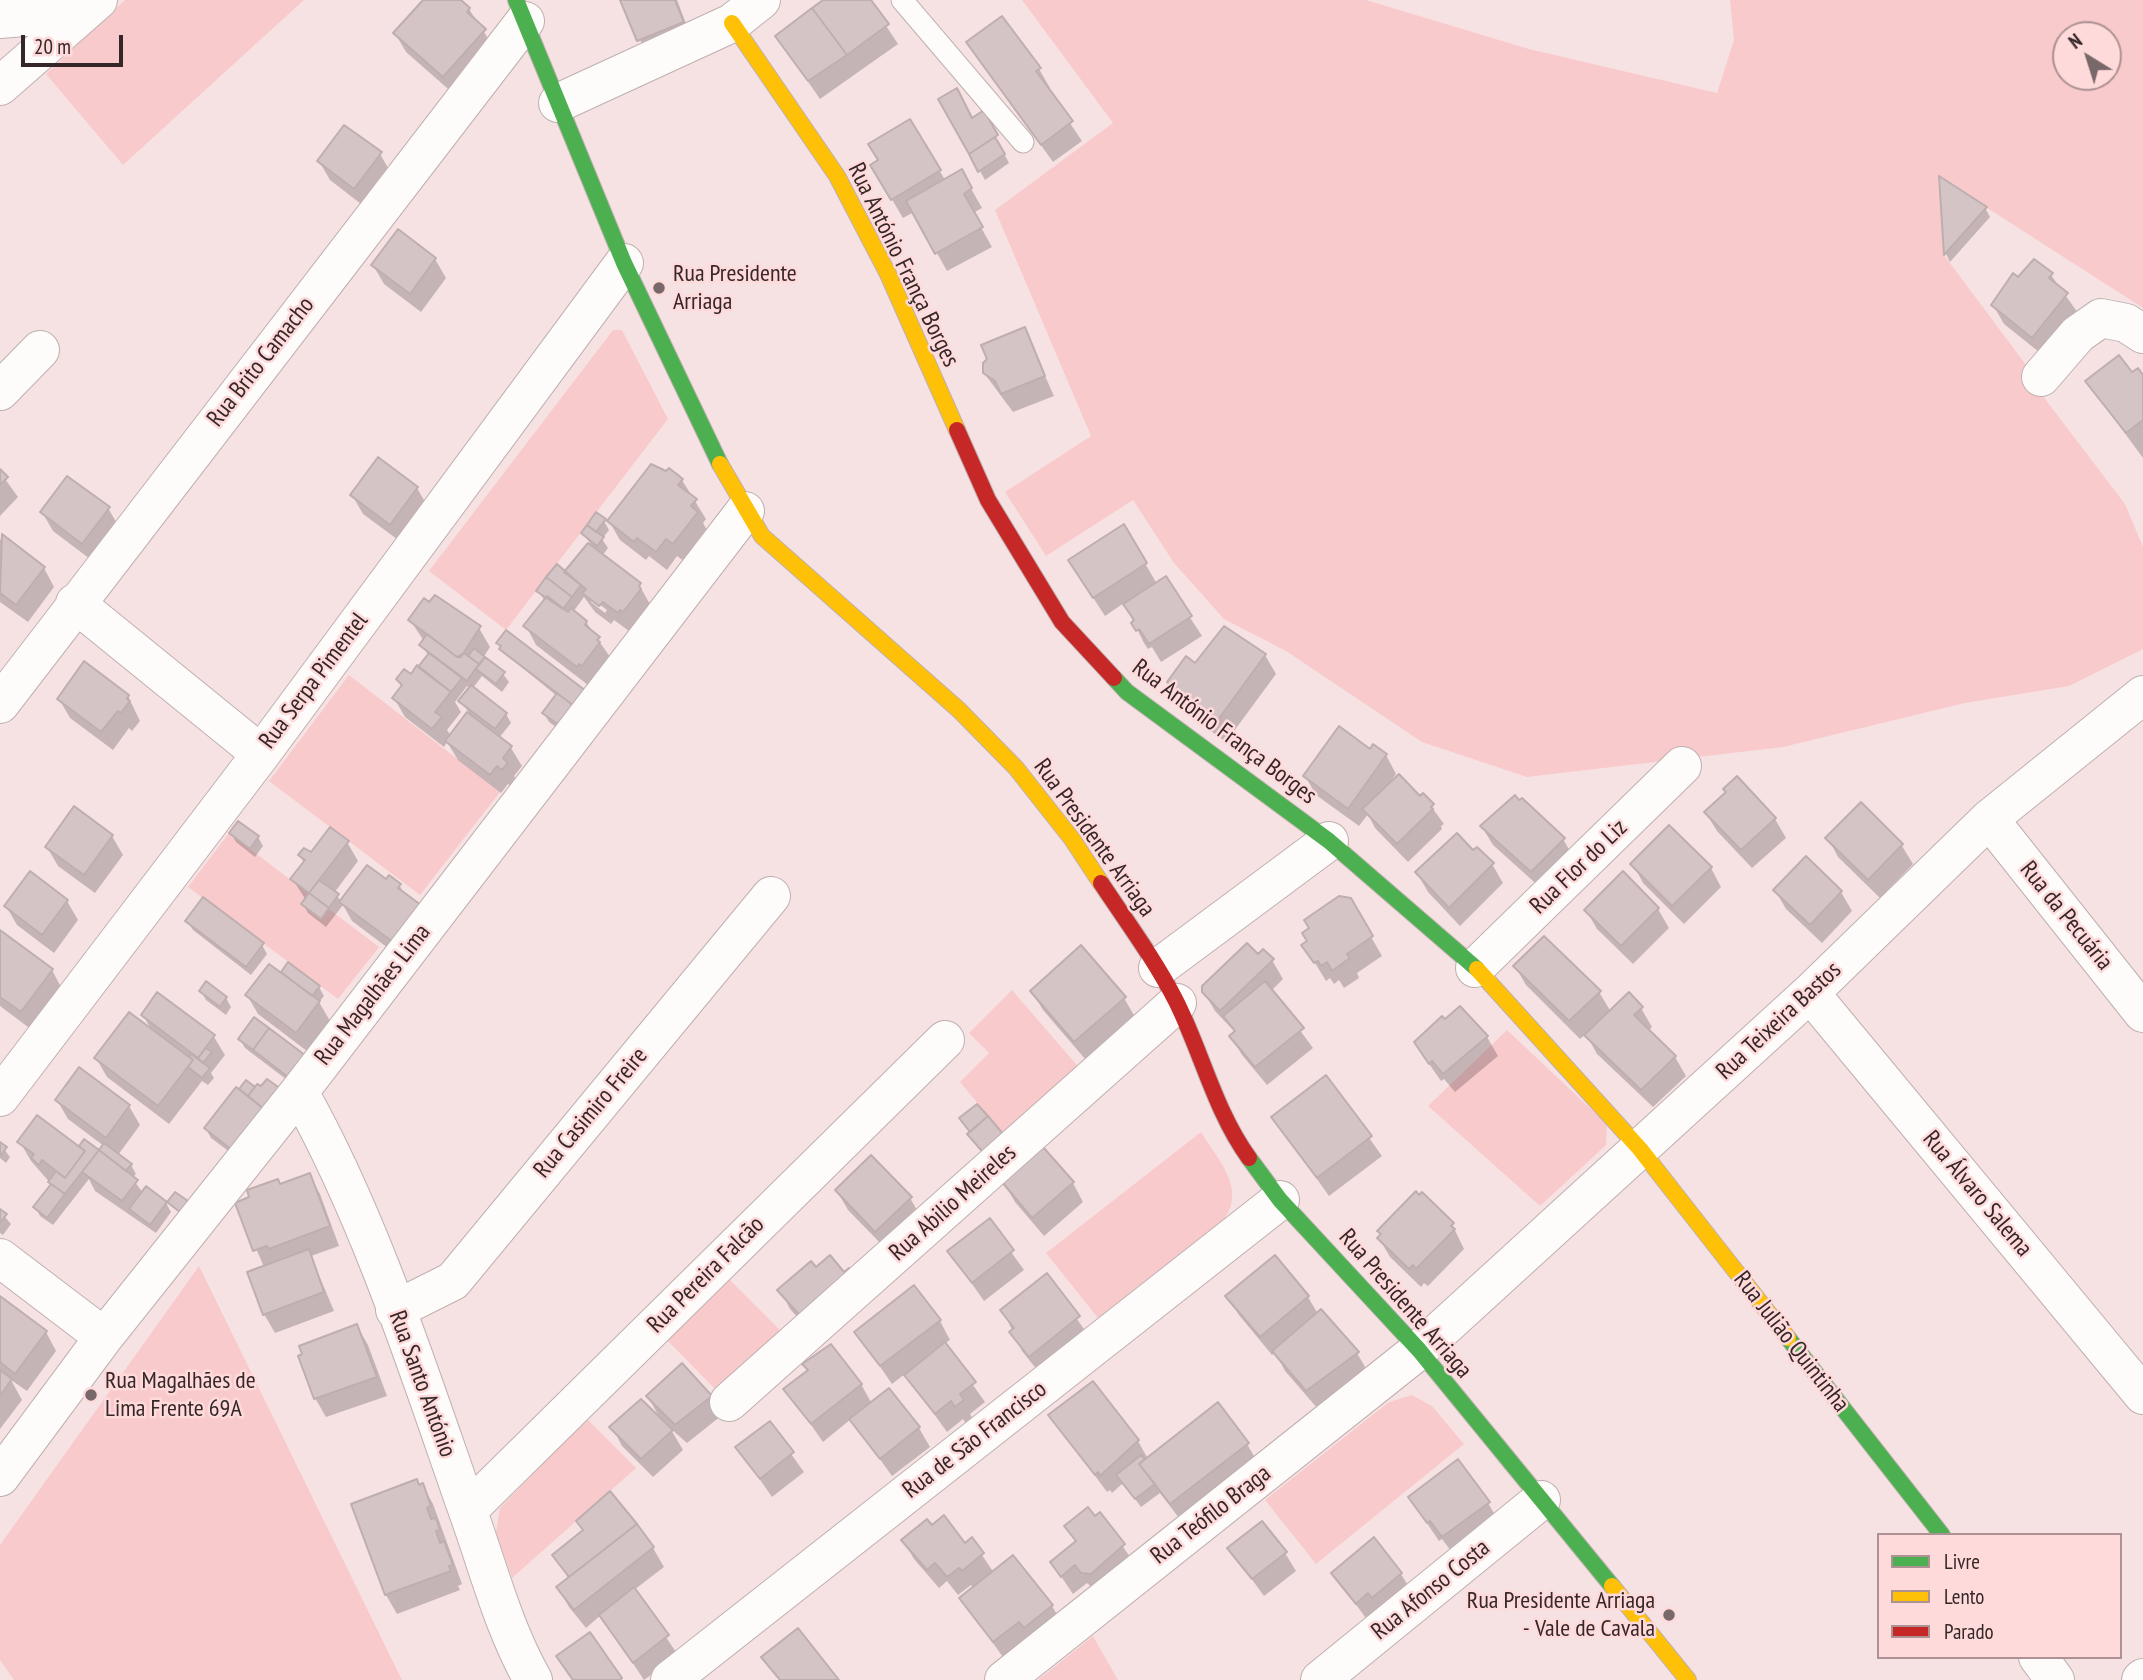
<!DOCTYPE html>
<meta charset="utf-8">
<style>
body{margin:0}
#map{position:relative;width:2143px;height:1680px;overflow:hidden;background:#f7e2e3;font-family:"PT Sans Narrow",sans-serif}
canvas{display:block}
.legend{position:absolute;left:1877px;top:1533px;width:245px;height:126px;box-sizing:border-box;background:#ffdadb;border:2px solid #ae9293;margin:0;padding:9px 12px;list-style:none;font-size:21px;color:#352728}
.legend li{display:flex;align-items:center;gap:14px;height:35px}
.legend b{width:35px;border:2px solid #ae9293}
.north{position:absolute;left:2052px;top:21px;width:70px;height:70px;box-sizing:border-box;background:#ffdadb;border:2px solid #ae9293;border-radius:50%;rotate:322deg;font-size:19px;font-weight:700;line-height:28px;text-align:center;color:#352728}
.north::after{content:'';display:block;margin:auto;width:24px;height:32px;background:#796869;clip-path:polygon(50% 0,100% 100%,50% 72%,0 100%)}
.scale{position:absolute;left:21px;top:35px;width:102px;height:32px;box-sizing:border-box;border:4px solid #352728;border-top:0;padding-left:9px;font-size:21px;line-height:24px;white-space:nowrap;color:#352728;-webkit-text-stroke:5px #ffdadb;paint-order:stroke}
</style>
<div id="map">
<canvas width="2143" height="1680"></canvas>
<ul class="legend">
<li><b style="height:9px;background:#4caf50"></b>Livre</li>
<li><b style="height:9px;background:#ffc107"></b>Lento</li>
<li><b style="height:9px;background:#c62828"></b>Parado</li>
</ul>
<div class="north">N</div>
<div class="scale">20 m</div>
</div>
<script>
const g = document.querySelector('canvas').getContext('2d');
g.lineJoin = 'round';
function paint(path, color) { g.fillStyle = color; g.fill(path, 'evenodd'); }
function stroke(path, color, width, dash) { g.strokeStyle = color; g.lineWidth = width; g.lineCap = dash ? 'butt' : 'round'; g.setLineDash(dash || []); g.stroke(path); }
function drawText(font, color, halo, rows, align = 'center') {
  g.font = font + ' "PT Sans Narrow",sans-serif'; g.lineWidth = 5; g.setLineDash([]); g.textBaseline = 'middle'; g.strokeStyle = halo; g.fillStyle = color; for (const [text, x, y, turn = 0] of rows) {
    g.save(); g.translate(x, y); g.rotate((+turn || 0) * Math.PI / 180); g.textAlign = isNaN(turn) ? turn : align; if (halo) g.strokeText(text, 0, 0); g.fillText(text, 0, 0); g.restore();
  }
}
paint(new Path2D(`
 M125,0H304L123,165L46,74Z
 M1022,0H1366L1529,49L1717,93L1734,40L1730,0H2143V308L1939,177L1944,255L2026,365L2023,370L2125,504L2143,547V649L2069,686L1965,703L1783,747L1527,777L1422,742L1286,651L1224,619L1174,563L1133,500L1046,556L1005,492L1091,436L995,210L1113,123ZM2066,35H2108V77H2066Z
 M613,330H622L668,419L506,630L429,571Z
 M349,675L500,792L420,895L269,781Z
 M229,833L379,947L338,999L188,887Z
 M1012,990L1082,1071L1009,1141L960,1082L989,1053L969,1033Z
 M1507,1030L1607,1124L1606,1145L1540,1206L1428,1106Z
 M1201,1132C1217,1158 1246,1188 1225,1218L1098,1318L1046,1253Z
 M199,1266L402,1680H14L0,1660V1545Z
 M727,1277L786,1336L720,1394L666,1339Z
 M1412,1395L1432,1406L1464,1444L1316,1564L1265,1500L1389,1402Z
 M587,1419L636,1468L512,1578L496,1532L500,1508Z
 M1093,1636L1118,1680H1038Z`), '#f9cacc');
paint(new Path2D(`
 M425,0H459L469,9L495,49L455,95L406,52L395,33Z
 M622,0H677L693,42L649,59Z
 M826,0H869L898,44L820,99L777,37Z
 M968,43L1039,69L1050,88L1047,89L1082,141L1053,162Z
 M940,100L971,120L983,113L1009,163L985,180Z
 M910,121L945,180L961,171L982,208L973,213L992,247L947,271L914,212L903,218L872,166L880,161Z
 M380,154L391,173L365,207L330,180L319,161Z
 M1941,179L1985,208L1990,217L1950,262L1946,254Z
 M435,259L446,278L421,312L384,284L373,265Z
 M2051,275L2078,313L2044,356L2004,324L1993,305Z
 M1024,329L1054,396L1013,412L984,373Z
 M2132,375L2143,378V458L2087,382Z
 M0,472L18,497L0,516Z
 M682,480L706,519L703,523L708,532L685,562L677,556L667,570L649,556L646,560L620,540L609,521Z
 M417,488L428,507L401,542L363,514L352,495Z
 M108,508L119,527L94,562L53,531L42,512Z
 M604,521L609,530L602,539L608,548L602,556L639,585L650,604L629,631L614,620L611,624L595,612L584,597L573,612L586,622L610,657L588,685L536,645L526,626L545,601L538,591L566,574L590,543L583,533ZM591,598L607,610L605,613L591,602Z
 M1124,527L1157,584L1165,579L1202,636L1161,662L1152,647L1148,649L1144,643L1124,603L1105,616L1081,579Z
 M3,537L44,568L54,587L28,622L0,602V540Z
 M410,620L479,628L490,647L483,658L503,674L509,682L502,692L482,676L473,688L506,714L511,723L499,738L511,748L522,766L514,776L518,783L513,788L508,784L501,793L458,760L447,742L444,747L405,717L394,698L402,688L398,679L411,676L429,656L421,645L424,641ZM467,686L471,688L461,701L469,713L451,736L447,730L461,712L455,702Z
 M498,643L589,701L564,733L549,722L544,713L557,696L503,652Z
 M1265,655L1276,674L1226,742L1201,724L1195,714L1180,702L1169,683L1196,665Z
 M128,696L140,721L132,731L129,728L113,750L70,718L59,699Z
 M1370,751L1386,755L1396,774L1391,781L1420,798L1423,795L1444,824L1441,826L1442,829L1408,862L1375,828L1368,814L1359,826L1316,795L1305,776Z
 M1861,805L1902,846L1913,864L1880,898L1838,857L1828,838Z
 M1706,813L1775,819L1786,838L1752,868L1717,831Z
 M1482,827L1563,839L1574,858L1543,890L1493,845Z
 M231,833L258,837L263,846L255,857L236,842Z
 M112,836L123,855L95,893L58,866L47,847Z
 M347,842L358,861L334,893L342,902L399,885L406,896L404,960L352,921L343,905L326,927L308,913L303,904L306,900L293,880L304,863L300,856Z
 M1473,852L1492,864L1503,883L1460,926L1428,892L1417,873Z
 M1806,859L1841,892L1852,911L1822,943L1786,909L1775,890Z
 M1633,864L1711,868L1721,887L1684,924L1643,883Z
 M30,874L67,901L78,920L54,953L17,925L6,906Z
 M1350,900L1382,956L1357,973L1359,978L1344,988L1339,980L1334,984L1330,978L1326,981L1304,945Z
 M1658,909L1669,928L1633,964L1597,929L1586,910Z
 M187,921L262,945L267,954L251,975L193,930Z
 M0,932L52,970L62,989L32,1030L0,1006Z
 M1258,956L1272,960L1283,979L1271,991L1313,1048L1267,1085L1242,1055L1231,1036L1235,1033L1233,1030L1215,1011L1204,992Z
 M1515,966L1599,992L1611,1012L1641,1008L1652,1027L1648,1031L1675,1057L1686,1076L1653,1107L1597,1054L1586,1034L1580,1039L1526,985Z
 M283,973L319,987L324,996L319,1002L330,1021L307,1051L258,1014L247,995L285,978Z
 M201,991L226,998L231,1007L226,1015L206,1000Z
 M1032,991L1124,998L1135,1017L1086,1060L1043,1010Z
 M1460,1008L1487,1037L1498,1056L1455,1092L1444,1079L1441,1081L1427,1061L1445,1022Z
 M143,1015L214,1037L225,1055L211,1073L214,1078L208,1085L202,1081L169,1124L107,1077L96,1058L152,1031Z
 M240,1039L313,1070L299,1089L245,1048Z
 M80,1070L129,1106L140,1125L118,1155L131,1165L136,1174L132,1178L143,1193L166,1203L171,1212L156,1233L95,1191L89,1179L53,1225L40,1216L35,1207L52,1185L31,1161L20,1142L85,1153L81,1146L99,1153L104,1146L68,1119L57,1100Z
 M1326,1077L1382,1156L1329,1196L1273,1117Z
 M246,1082L255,1089L283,1093L243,1162L211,1138L206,1129Z
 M0,1144L10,1157L6,1163L0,1158Z
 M309,1175L320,1194L339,1246L311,1256L334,1311L275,1333L264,1314V1267L237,1204Z
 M1004,1183H1073L1083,1202L1044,1236L1015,1202Z
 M837,1191L910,1198L921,1217L887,1250L848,1210Z
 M0,1211L11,1224L3,1235L0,1233Z
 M989,1221L1024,1270L984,1301L949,1251Z
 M1452,1224L1464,1249L1428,1286L1424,1283L1421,1287L1390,1257L1379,1238L1382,1236L1379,1231Z
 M816,1269V1338L790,1309L780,1290Z
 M1046,1276L1089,1336L1041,1375L1022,1351L1003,1311Z
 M1228,1297H1308L1318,1314L1357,1353L1368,1372L1318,1409L1285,1371L1275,1352L1272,1355L1239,1315Z
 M0,1299L46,1332L56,1351L27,1391L11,1380L22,1400L0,1429Z
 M940,1321L950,1340L944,1344L985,1402L970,1414L973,1419L967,1425L963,1419L947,1432L905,1374L892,1384L856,1332Z
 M357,1326L368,1345L387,1396L326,1417L315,1398Z
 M805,1365L861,1384L872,1404L919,1428L930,1447L892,1476L851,1419L823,1442L786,1389L809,1371Z
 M648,1397H710L721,1416L687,1443L670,1428L683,1450L653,1477L622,1446L612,1427L660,1418Z
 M1051,1416L1138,1441L1148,1459L1247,1444L1258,1463L1182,1522L1160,1493L1141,1507L1123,1483L1112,1493L1110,1490L1107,1492Z
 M769,1423L804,1472L772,1497L738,1448Z
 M422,1485L433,1504L462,1584L458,1586L460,1590L397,1614L386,1595L353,1505Z
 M1410,1498L1488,1503L1499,1522L1454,1555L1442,1539L1439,1541Z
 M1100,1514L1135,1564L1098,1593L1087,1583L1073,1594L1052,1563L1077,1544L1067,1526Z
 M931,1528L965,1545L972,1540L994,1573L1052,1606L1063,1625L1005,1660L961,1598L974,1589L971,1585L958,1595L947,1581L939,1588L914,1559L903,1540Z
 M653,1548L664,1567L634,1590L678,1655L644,1680L601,1615L586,1628L569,1607L558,1588L569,1579L554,1555Z
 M1229,1548L1285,1553L1296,1571L1264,1596Z
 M1333,1573L1401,1574L1412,1592L1368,1621Z`), '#0003');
const building = new Path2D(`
 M423,0H461L470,8L467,12L486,29L443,77L393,33Z
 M620,0H675L684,22L637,41Z
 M823,0H871L889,24L847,55L812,8Z
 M812,8L847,55L808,81L775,36Z
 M1002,16L1041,68L1036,71L1073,121L1041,145L966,42Z
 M957,88L972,118L984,110L998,135L969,154L938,99Z
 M910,119L941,170L891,200L870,165L878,160L868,144Z
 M344,125L382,152L354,189L317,161Z
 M995,137L1005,154L978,172L969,154Z
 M962,169L972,188L964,194L983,227L935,254L906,201Z
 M1939,176L1987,207L1944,255Z
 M398,229L436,258L410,294L371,265Z
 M2034,259L2053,273L2049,278L2068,293L2032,338L1991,305L2013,273L2018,277Z
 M1025,327L1045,376L1001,394L995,381L983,373V363L987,359L981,345Z
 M2119,355L2132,372L2138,368L2143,375V420L2126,433L2085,381Z
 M378,457L418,487L390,525L350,495Z
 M651,464L666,471L669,468L683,479L678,485L697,499L691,506L698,512L673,544L666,539L656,552L637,538L634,542L607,521Z
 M0,469L8,477L0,485Z
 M67,476L110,507L82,544L40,512Z
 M596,512L606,519L596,532L587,525Z
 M1124,524L1147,563L1093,598L1068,560Z
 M587,525L604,537L597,546L581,533Z
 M2,534L45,567L16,605L0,593Z
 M588,543L641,583L639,586L641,589L623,612L620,610L618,613L603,602L599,606L582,593L586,589L564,572Z
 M557,564L581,585L572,597L546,577Z
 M1166,576L1192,616L1149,644L1139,629L1136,631L1131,623L1134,620L1123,604Z
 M546,577L572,597L563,609L536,591Z
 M435,595L481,626L461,657H457L408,620L424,598L429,602Z
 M547,596L568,612L571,608L587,621L585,625L600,637L597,640L600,642L582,666L579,664L577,667L523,626Z
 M1224,626L1266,654L1215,724L1188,705L1191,702L1167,682L1186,656L1195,663Z
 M506,630L586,691L574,706L499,649L501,646L496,643Z
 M427,634L457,657L464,653L479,664L467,681L419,645Z
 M474,648L485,657L479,664L468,656Z
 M429,653L462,678L451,692L418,667Z
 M485,657L505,672L496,684L476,669Z
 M84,661L129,695L127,699L130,701L121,713L118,711L101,732L57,699Z
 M417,665L451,692L435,712L442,717L432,729L392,698L402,685L396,679L404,669L411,674Z
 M471,685L507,713L495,729L458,701Z
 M557,693L574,706L559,725L542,713Z
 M467,712L512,746L503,758L508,763L502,770L497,766L490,775L445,741Z
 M1339,726L1370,749L1373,744L1387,754L1348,809L1303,776Z
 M1399,774L1420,796L1423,793L1434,804L1431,807L1433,809L1397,844L1362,809Z
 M1737,776L1776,818L1741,850L1704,812L1726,792L1723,789Z
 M1515,795L1519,800L1522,798L1565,838L1531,872L1480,826Z
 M1861,802L1903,844L1868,880L1825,838Z
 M74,806L113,835L84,875L45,847Z
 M238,821L259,836L250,849L229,833Z
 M1669,825L1712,867L1672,906L1630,864Z
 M330,827L349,841L309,893L290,879L305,860L298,855L304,848L311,852Z
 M1457,833L1473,850L1477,847L1494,863L1449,908L1415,872Z
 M1806,856L1842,891L1810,925L1773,890Z
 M367,865L386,879L389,875L401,884L398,888L421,905L393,942L339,902Z
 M30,871L68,900L42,935L4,906Z
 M1623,871L1659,908L1621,946L1584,910Z
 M319,880L339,894L329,908L309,893Z
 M309,893L329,908L321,919L301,904Z
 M1339,896L1351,898L1373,936L1347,954L1350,958L1332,971L1327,962L1321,966L1318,961L1314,963L1301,945L1307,941L1302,933L1309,928L1304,920Z
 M203,897L264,943L246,967L185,921Z
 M0,930L53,969L21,1012L0,997Z
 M1544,936L1601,991L1569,1021L1513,966Z
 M1247,943L1258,954L1263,949L1274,959L1220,1011L1202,992V986Z
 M1081,945L1126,997L1074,1042L1030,991Z
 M288,962L320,986L312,996L281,972Z
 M269,964L320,1001L296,1033L245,995Z
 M206,981L227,997L220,1007L199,991Z
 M1265,981L1304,1028L1255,1067L1229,1036L1235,1031L1223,1016Z
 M157,992L215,1035L198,1058L141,1015Z
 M1629,992L1643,1007L1634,1015L1676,1056L1641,1090L1584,1035Z
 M1460,1006L1488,1036L1443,1074L1432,1061L1429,1064L1414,1042L1442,1016L1445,1019Z
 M129,1012L193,1060L158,1106L94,1058Z
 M254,1017L269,1028L253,1050L238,1039Z
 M269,1028L310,1059L293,1081L253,1050Z
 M206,1048L212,1052L203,1063L198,1058Z
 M191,1054L210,1068L202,1078L188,1067L193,1060L189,1056Z
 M79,1067L130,1105L106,1138L55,1100Z
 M1326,1075L1372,1136L1317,1178L1271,1117Z
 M267,1079L285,1092L269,1113L248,1096L257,1084L261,1086Z
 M246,1080L255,1087L248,1096L239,1089Z
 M236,1087L269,1113L237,1154L204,1128Z
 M977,1104L988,1116L970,1132L959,1118Z
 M37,1115L85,1151L65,1178L42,1160L39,1165L31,1158L34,1154L17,1142Z
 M988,1116L1009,1141L988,1158L967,1134Z
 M84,1139L99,1150L65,1194L48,1182L56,1171L65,1178L85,1151L79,1146Z
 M0,1142L7,1147L1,1155H0Z
 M104,1143L132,1164L126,1171L99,1150Z
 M1043,1147L1074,1182L1032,1218L1002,1182Z
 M99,1150L138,1180L122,1201L82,1172Z
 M871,1155L912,1197L875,1232L835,1190Z
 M310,1173L330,1226L269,1249L267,1246L253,1251L235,1203L249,1197L247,1190L278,1179L280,1184Z
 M51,1184L65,1194L47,1218L33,1207Z
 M146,1186L167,1202L150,1225L129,1209Z
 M1416,1191L1419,1195L1422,1192L1454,1223L1451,1226L1455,1229L1416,1269L1413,1265L1409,1269L1377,1238L1381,1234L1377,1231Z
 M175,1192L188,1201L180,1212L167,1202Z
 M0,1209L7,1214L0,1223Z
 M990,1218L1014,1250L972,1283L947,1251Z
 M309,1249L324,1292L263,1315L247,1272Z
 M830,1255L844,1272L849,1268L855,1275L804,1320L777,1290L811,1261L816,1267Z
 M1275,1255L1309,1296L1260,1337L1225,1296Z
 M1047,1273L1080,1316L1029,1357L1009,1332L1014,1328L1000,1310Z
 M914,1285L941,1320L880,1366L854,1332Z
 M0,1296L47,1331L15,1374L0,1362Z
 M1321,1309L1359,1352L1306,1391L1272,1351Z
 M357,1324L377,1377L314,1399L298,1356L302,1354L299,1346Z
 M945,1342L976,1382L960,1394L964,1400L955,1407L951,1401L935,1414L904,1375Z
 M831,1344L862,1384L811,1424L783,1389L808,1370L802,1364Z
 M682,1363L712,1396L675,1425L646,1396Z
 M0,1370L12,1379L0,1396Z
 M1093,1381L1139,1440L1100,1476L1098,1472L1095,1475L1048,1415Z
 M889,1388L920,1427L880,1459L849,1419Z
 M641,1399L673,1430L641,1459L609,1427Z
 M1218,1402L1249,1443L1170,1504L1139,1464Z
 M770,1421L794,1452L760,1479L735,1447Z
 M1141,1455L1145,1459L1139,1464L1155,1484L1135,1499L1116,1475Z
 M1458,1459L1490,1502L1442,1537L1430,1521L1427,1523L1408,1497Z
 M417,1479L419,1485L423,1483L431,1506L427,1508L431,1519L436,1518L440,1530L436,1531L440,1543L444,1541L453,1565L449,1566L451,1571L385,1595L351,1504Z
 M610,1491L637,1524L569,1577L552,1555L583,1530L576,1521Z
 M1088,1507L1095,1516L1100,1512L1125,1544L1091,1574L1081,1573L1075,1565L1061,1577L1050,1562L1076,1541L1064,1526Z
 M944,1515L965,1543L972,1537L984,1553L962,1571L959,1568L947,1577L935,1563L927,1570L901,1540L927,1519L932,1525Z
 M1262,1521L1287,1552L1252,1579L1227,1548Z
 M637,1524L654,1547L574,1610L556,1587Z
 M1374,1537L1402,1573L1372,1598L1368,1593L1356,1604L1331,1573Z
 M1013,1555L1053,1605L1024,1628L1019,1622L993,1642L959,1598Z
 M634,1587L669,1635L633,1663L599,1615Z
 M798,1628L839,1680H780L761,1657Z
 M590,1632L622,1678L620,1680H573L556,1656Z`);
paint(building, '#d5c4c5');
stroke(building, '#beaeaf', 2);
const lane = new Path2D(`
 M902,0L1023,142`);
const street = new Path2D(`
 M0,19L84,12
 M0,86L98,0
 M558,103L732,23L761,0
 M2041,377L2078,334L2101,318L2126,323L2143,334
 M0,391L40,350
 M75,603L261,754
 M0,704L525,21
 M1989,819L2143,1013
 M1158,968L1329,841
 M1475,968L1682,766
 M1810,993L2143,1395
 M299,1092C370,1218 418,1369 466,1506C488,1566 502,1625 533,1680
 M0,1097L261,754L624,263
 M0,1258L104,1337
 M395,1310L453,1281L771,896
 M729,1402L1177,1003
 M0,1477L104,1337L299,1092L745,511
 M468,1510L945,1040
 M2038,1657L2055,1680
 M670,1680L1280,1200
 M1004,1680L1419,1350L1810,993L1989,819L2143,695
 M1320,1680L1541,1500
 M2141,1680L2143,1678`);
const fast = new Path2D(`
 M516,0L624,263L720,464
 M1114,678L1127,692L1329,841L1477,969
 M1249,1158L1280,1200L1419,1350L1612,1586
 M1788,1338L1942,1535`);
const slow = new Path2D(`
 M732,23L837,176L888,274L957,430
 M720,464L762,536L959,710L1016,768L1072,839L1101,883
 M1477,969L1640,1149L1788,1338
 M1612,1586L1688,1680`);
const jam = new Path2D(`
 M957,430L988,500L1062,622L1114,678
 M1101,883C1127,922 1155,960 1176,1001C1202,1053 1215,1111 1249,1158`);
stroke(lane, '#bfb0b0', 23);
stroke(street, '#bfb0b0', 40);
stroke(fast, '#bfb0b0', 18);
stroke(slow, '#bfb0b0', 18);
stroke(jam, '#bfb0b0', 18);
stroke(lane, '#fefbfb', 21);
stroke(street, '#fefbfb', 38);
stroke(fast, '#4caf50', 16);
stroke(slow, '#ffc107', 16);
stroke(jam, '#c62828', 16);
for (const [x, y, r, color] of [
 [659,288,7,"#796869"],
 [91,1395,7,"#796869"],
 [1669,1615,7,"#796869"]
]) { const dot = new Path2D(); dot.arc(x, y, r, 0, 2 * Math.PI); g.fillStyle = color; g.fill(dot); stroke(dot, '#ffdadb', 2.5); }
drawText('24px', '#352728', '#ffdadb', [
 ["Rua António França Borges",903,265,64],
 ["Rua Brito Camacho",261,362,-52],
 ["Rua Serpa Pimentel",314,681,-53],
 ["Rua António França Borges",1224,732,37],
 ["Rua Presidente Arriaga",1094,838,54],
 ["Rua Flor do Liz",1579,867,-44],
 ["Rua da Pecuária",2066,916,51],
 ["Rua Magalhães Lima",373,995,-52],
 ["Rua Teixeira Bastos",1779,1021,-43],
 ["Rua Casimiro Freire",591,1113,-50],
 ["Rua Álvaro Salema",1977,1194,50],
 ["Rua Abilio Meireles",953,1203,-42],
 ["Rua Pereira Falcão",706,1275,-45],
 ["Rua Presidente Arriaga",1405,1304,49],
 ["Rua Julião Quintinha",1791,1342,52],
 ["Rua Santo António",422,1384,70],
 ["Rua de São Francisco",975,1440,-38],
 ["Rua Teófilo Braga",1211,1515,-38],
 ["Rua Afonso Costa",1431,1590,-39]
]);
drawText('24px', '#352728', '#ffdadb', [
 ["Rua Presidente",673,274],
 ["Arriaga",673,302],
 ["Rua Magalhães de",105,1381],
 ["Lima Frente 69A",105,1409],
 ["Rua Presidente Arriaga",1655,1601,"right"],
 ["- Vale de Cavala",1655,1629,"right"]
], 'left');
</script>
